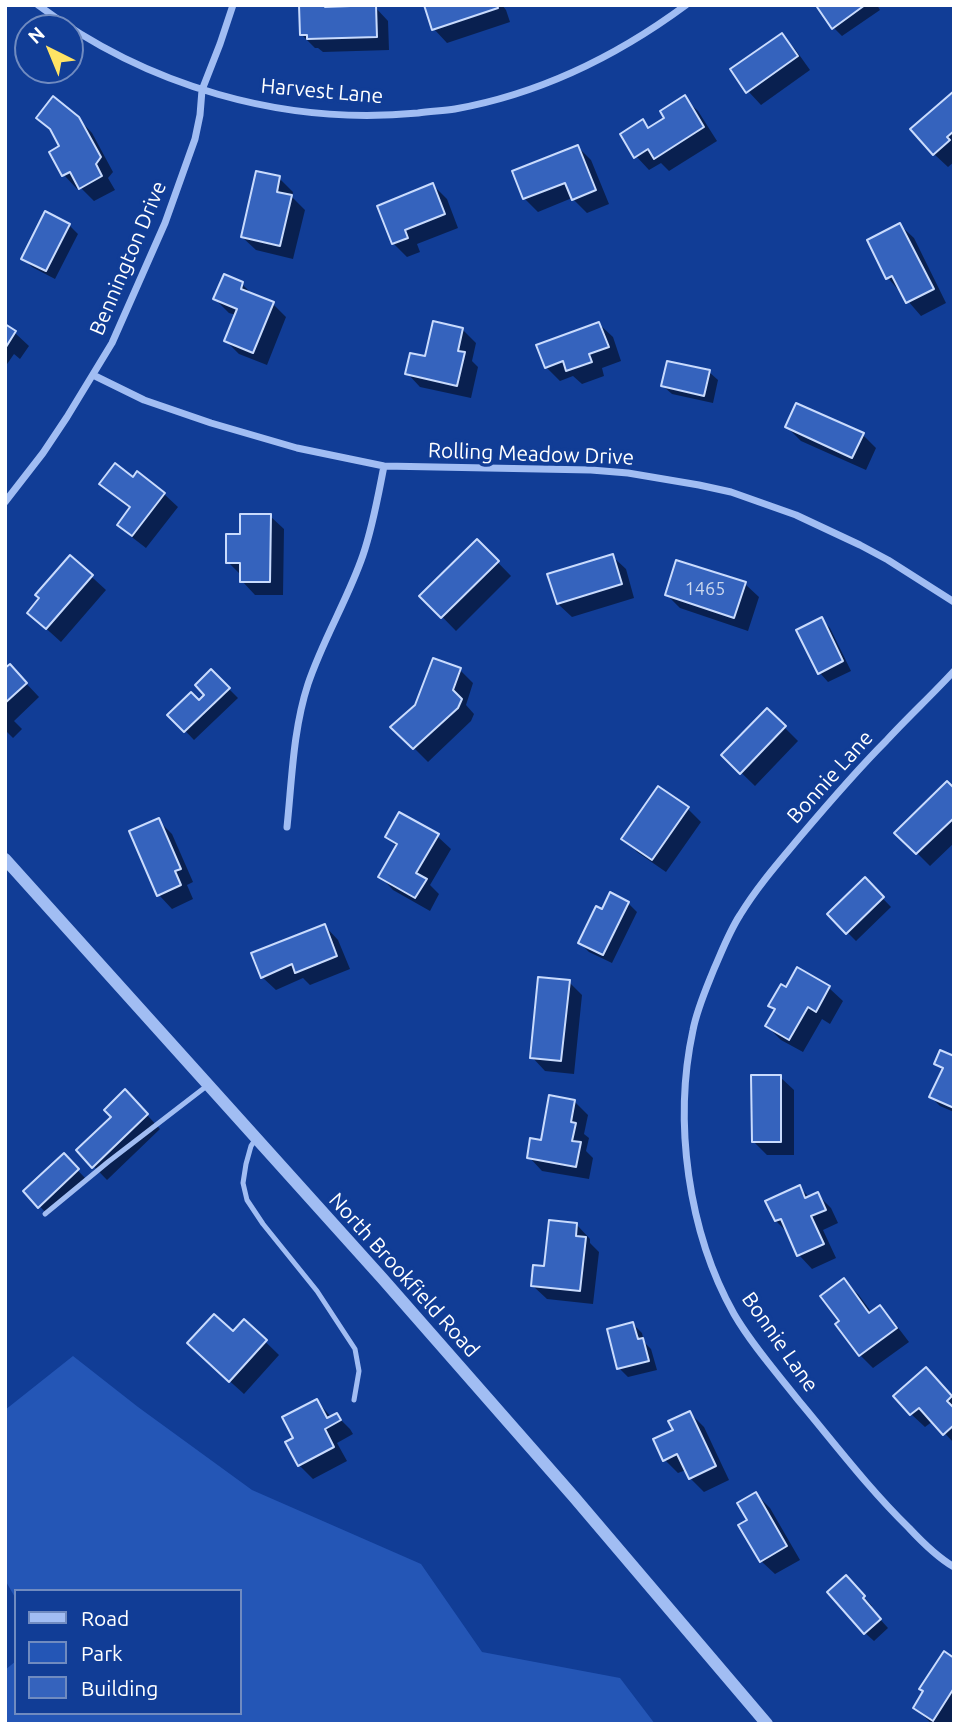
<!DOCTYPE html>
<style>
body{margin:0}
#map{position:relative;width:959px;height:1729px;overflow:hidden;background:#113d96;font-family:Ubuntu,sans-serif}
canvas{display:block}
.frame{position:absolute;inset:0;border:7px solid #fff;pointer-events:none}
.legend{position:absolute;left:14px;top:1589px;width:228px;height:126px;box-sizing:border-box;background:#113d96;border:2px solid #708bc0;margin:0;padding:9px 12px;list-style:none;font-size:21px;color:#fff}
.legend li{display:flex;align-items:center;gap:14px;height:35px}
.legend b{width:35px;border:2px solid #708bc0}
.north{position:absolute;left:14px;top:14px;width:70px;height:70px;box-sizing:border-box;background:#113d96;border:2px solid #708bc0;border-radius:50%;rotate:317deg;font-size:19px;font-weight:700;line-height:28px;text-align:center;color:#fff}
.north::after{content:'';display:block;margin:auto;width:24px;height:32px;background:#ffe364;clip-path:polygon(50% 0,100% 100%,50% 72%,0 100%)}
</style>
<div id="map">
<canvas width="959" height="1729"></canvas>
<div class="frame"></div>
<ul class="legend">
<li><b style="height:9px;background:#a1bdf3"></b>Road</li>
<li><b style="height:19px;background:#2456b6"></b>Park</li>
<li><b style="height:19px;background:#3563bd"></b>Building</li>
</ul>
<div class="north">N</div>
</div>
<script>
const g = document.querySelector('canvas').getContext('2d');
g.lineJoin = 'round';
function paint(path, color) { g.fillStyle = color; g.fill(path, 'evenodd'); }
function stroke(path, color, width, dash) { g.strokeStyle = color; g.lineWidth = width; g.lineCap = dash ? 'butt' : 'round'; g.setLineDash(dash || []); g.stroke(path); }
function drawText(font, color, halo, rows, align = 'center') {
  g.font = font + ' Ubuntu,sans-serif'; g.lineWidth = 7; g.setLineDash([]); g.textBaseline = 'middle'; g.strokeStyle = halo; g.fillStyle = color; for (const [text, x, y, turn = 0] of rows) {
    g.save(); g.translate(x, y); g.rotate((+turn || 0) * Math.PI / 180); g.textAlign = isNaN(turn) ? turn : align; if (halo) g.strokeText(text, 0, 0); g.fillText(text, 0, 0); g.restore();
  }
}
paint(new Path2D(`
 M73,1356L138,1407L252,1490L421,1564L482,1652L620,1678L655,1724H5V1670L16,1661V1713H240V1591H16V1599L5,1580V1410Z`), '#2456b6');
paint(new Path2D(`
 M301,5H337V8L375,7L388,21L389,50L323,52L318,48H315L302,35Z
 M426,5H502L506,10L510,22L447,43L434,29Z
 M822,5H877L880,10L842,36L833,27Z
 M781,35L795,49L810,70L761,105L748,91Z
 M954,93V162L948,167L934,154Z
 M684,98L698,111L717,141L669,171L661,163L649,170L636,156L643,121L650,129L667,118Z
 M78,118L92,133L113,172L108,178L115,190L94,201L80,187L77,189L64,175L52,152L62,147Z
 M578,147L591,160L609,204L587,213L572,198L538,212L525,199L514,172Z
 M279,178L293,192L292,197L305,210L293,259L256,250L242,237Z
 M433,185L447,199L458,228L417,244L420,252L407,257L393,243Z
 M69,225L78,234L55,279L32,267L23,258Z
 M900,225L914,238L946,303L921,316L888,278L869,241Z
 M242,284L255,297L273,304L286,317L267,365L239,354L226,341L236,315L229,313L215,299Z
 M599,324L613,337L621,361L602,368L604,376L582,384L573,376L560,381L546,367Z
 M5,326L15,333L29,346L20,359L14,354L5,367Z
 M462,329L476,343L472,361L478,367L471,398L420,387L407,373Z
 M709,372L718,380L713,403L672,394L663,386Z
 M787,427L863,435L876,448L866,470L801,441Z
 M133,479L164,494L178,507L146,548L133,538L119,524L131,509L115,497L102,484Z
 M270,516L284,529L283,595H255L242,581V576L228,562L241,536Z
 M477,541L511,576L456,631L422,596Z
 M612,556L626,569L634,598L572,617L558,604Z
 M70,557L106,590L61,642L29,613Z
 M745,584L759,597L748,631L680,608L667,595Z
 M821,619L830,628L851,671L828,682L820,673Z
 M5,670L23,680L39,697L14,721L22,729L13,738L5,730Z
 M460,670L473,683L466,705L474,714L471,721L428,762L393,727Z
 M211,671L238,698L194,740L170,715L199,702L207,695Z
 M767,710L798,741L755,786L723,755Z
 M954,790V843L930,866L897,833Z
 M688,809L701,822L666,872L637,852L624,838Z
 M159,821L172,834L193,882L187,885L193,899L172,909L159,895Z
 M387,836H437L451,849L430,885L439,894L430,911L393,890L380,876L397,847Z
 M865,880L891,907L856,941L829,914Z
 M628,903L637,912L612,963L589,952L580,943Z
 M325,926L338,940L350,969L310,985L303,978L276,990L262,977Z
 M569,982L582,995L574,1074L545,1071L532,1057Z
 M829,988L843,1001L830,1024L822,1019L803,1052L781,1040L767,1026L776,1011L770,1006L787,989Z
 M954,1058V1112L940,1106L931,1097L944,1071L936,1063Z
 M780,1077L794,1090V1155H767L753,1141Z
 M574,1101L588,1115L584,1134L589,1138L586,1151L593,1158L589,1179L542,1171L529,1157Z
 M138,1105L160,1129L107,1180L78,1150Z
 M64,1156L86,1179L48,1215L25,1191Z
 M799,1187L810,1198L817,1194L831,1208L838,1223L823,1230L836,1258L812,1269L799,1255L789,1234L776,1221Z
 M577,1225L590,1239V1243L599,1252L593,1304L547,1299L533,1286Z
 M844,1281L858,1294L872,1313L880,1307L893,1321L909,1342L873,1368L860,1355L841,1322Z
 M244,1321L279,1355L244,1394L203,1357L233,1334Z
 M633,1324L642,1333L644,1342L651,1349L657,1370L628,1377L619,1368Z
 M940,1383L954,1398V1443L933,1421L925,1427L911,1414Z
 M317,1401L332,1418L337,1416L350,1429L353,1434L337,1443L347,1461L313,1479L299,1465L296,1439Z
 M690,1413L704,1427L729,1480L704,1492L690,1478L686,1470L678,1473L665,1460L675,1431Z
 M756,1494L770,1508L800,1560L775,1574L761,1561L749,1520Z
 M854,1586L872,1606L870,1608L888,1628L874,1641L865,1633Z
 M954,1660V1723L932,1724L915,1708Z`), '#0007');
const building = new Path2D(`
 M299,5H325V7L376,5L377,37L307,39V35H300Z
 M424,5H497L498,8L432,30Z
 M819,5H865L832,29L817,7Z
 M782,33L798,56L746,93L730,69Z
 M954,91V131L947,137L950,140L933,155L910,129Z
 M685,95L704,127L654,159L648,149L634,158L620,134L643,119L648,128L664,118L660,111Z
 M53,96L79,117L101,157L96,164L102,176L79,189L70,172L62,176L49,152L59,146L50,129L36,118Z
 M578,145L596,190L572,200L565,183L523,199L512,171Z
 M256,171L280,176L277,192L292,195L280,246L241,237Z
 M433,183L445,214L405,230L408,238L392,244L377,206Z
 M45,211L70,224L46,271L21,259Z
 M900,223L934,289L906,303L892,276L886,279L867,240Z
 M224,274L243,282L241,289L274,302L253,353L224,341L237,309L213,299Z
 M433,321L463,328L458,351L465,352L457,386L405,374L410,353L425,356Z
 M599,322L609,347L589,354L592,362L566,371L563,361L545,368L536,345Z
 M5,324L16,331L6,347L5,346Z
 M667,361L710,370L704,396L661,386Z
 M796,403L864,433L852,458L785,427Z
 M115,463L133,477L137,471L165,493L132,536L117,525L130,507L99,484Z
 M240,514H271L270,582H240V563H226V534H240Z
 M477,539L499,561L441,618L419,596Z
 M613,554L622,584L557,604L547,574Z
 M70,555L93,575L46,629L27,613L39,598L35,595Z
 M676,560L746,582L734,618L665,595Z
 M822,617L843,661L818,674L796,630Z
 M433,658L461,668L453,690L462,699L458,708L413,749L390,727L415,705Z
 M10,664L27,683L5,703V668Z
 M211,669L230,688L184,732L167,715L191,692L199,700L204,695L195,685Z
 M767,708L786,726L740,774L721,755Z
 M947,781L954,788V818L916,854L894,833Z
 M658,786L689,807L652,860L621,839Z
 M399,812L439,834L416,873L427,879L415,898L378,877L397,844L385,837Z
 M159,818L181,869L175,871L181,885L157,896L129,831Z
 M865,877L884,897L846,934L827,914Z
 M610,892L629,902L603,955L578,943L596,906L602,909Z
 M325,924L337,956L295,973L292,964L261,978L251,953Z
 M797,967L830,986L816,1012L808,1007L789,1040L765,1026L775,1009L768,1006L781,984L786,987Z
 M538,977L570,980L561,1061L530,1058Z
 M940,1050L954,1056V1108L929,1097L943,1068L934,1064Z
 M751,1075H781V1142H752Z
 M125,1089L148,1114L92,1168L76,1150L111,1117L104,1110Z
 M549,1095L575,1100L571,1122L576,1123L572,1141L581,1142L576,1167L527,1158L530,1138L541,1140Z
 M64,1153L79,1169L38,1208L23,1191Z
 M800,1185L805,1198L818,1192L826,1210L811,1216L824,1244L797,1256L781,1219L775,1221L765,1201Z
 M549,1220L577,1223L576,1236L586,1237L580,1291L531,1286L533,1265L544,1266Z
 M844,1278L869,1313L880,1305L897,1328L859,1356L835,1324L839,1321L820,1296Z
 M214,1314L233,1331L244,1319L267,1340L229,1382L187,1343Z
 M633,1322L638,1339L643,1338L649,1361L617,1369L607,1329Z
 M926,1367L952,1396L947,1401L954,1408V1425L943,1435L919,1408L910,1415L893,1396Z
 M317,1399L327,1418L337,1413L341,1420L325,1429L334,1447L298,1466L285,1442L293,1438L282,1417Z
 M690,1411L716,1466L689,1479L677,1454L663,1461L653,1439L673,1430L668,1421Z
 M756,1492L787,1546L760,1562L738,1525L747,1520L737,1503Z
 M846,1575L865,1596L863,1598L881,1619L864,1634L827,1592Z
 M944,1651L954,1658V1688L933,1721L913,1708L923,1691L919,1689Z`);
paint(building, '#3563bd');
stroke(building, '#c9dbfd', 2);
stroke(new Path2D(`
 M255,1140L251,1146L246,1164L243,1183L247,1200L263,1224L317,1291L355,1349L359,1371L354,1400
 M45,1214L108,1162L208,1085`), '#a1bdf3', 5);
stroke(new Path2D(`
 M38,5C146,86 283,126 418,113C430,111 443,111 455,109C539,94 617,56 686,5
 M93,375L144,400L211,423L297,448L384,466L591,470L628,473L699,485L731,492L796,515L860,545L888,560L954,602
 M5,502L43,453L67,417L112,343L165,223L195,139L200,115L202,90L220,44L233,5
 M954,671C932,695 908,717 886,741C855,772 827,805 799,838C778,863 757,887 740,915C729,932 722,951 714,969C706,989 697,1009 693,1030C673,1122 688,1232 734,1314C752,1345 777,1373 799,1401C835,1444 869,1489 909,1528C922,1542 937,1557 954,1567
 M287,827C292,779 293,730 308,684C323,639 348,599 363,555C373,526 378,496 384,466`), '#a1bdf3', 7);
stroke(new Path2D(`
 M5,859L382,1278L574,1497L767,1724`), '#a1bdf3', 12);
drawText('18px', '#ccd8ee', null, [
 ["1465",705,589]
]);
drawText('21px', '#fff', '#113d96', [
 ["Harvest Lane",322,91,5],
 ["Bennington Drive",128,258,-67],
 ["Rolling Meadow Drive",531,454,2],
 ["Bonnie Lane",830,777,-48],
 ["North Brookfield Road",404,1275,48],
 ["Bonnie Lane",780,1342,55]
]);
</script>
